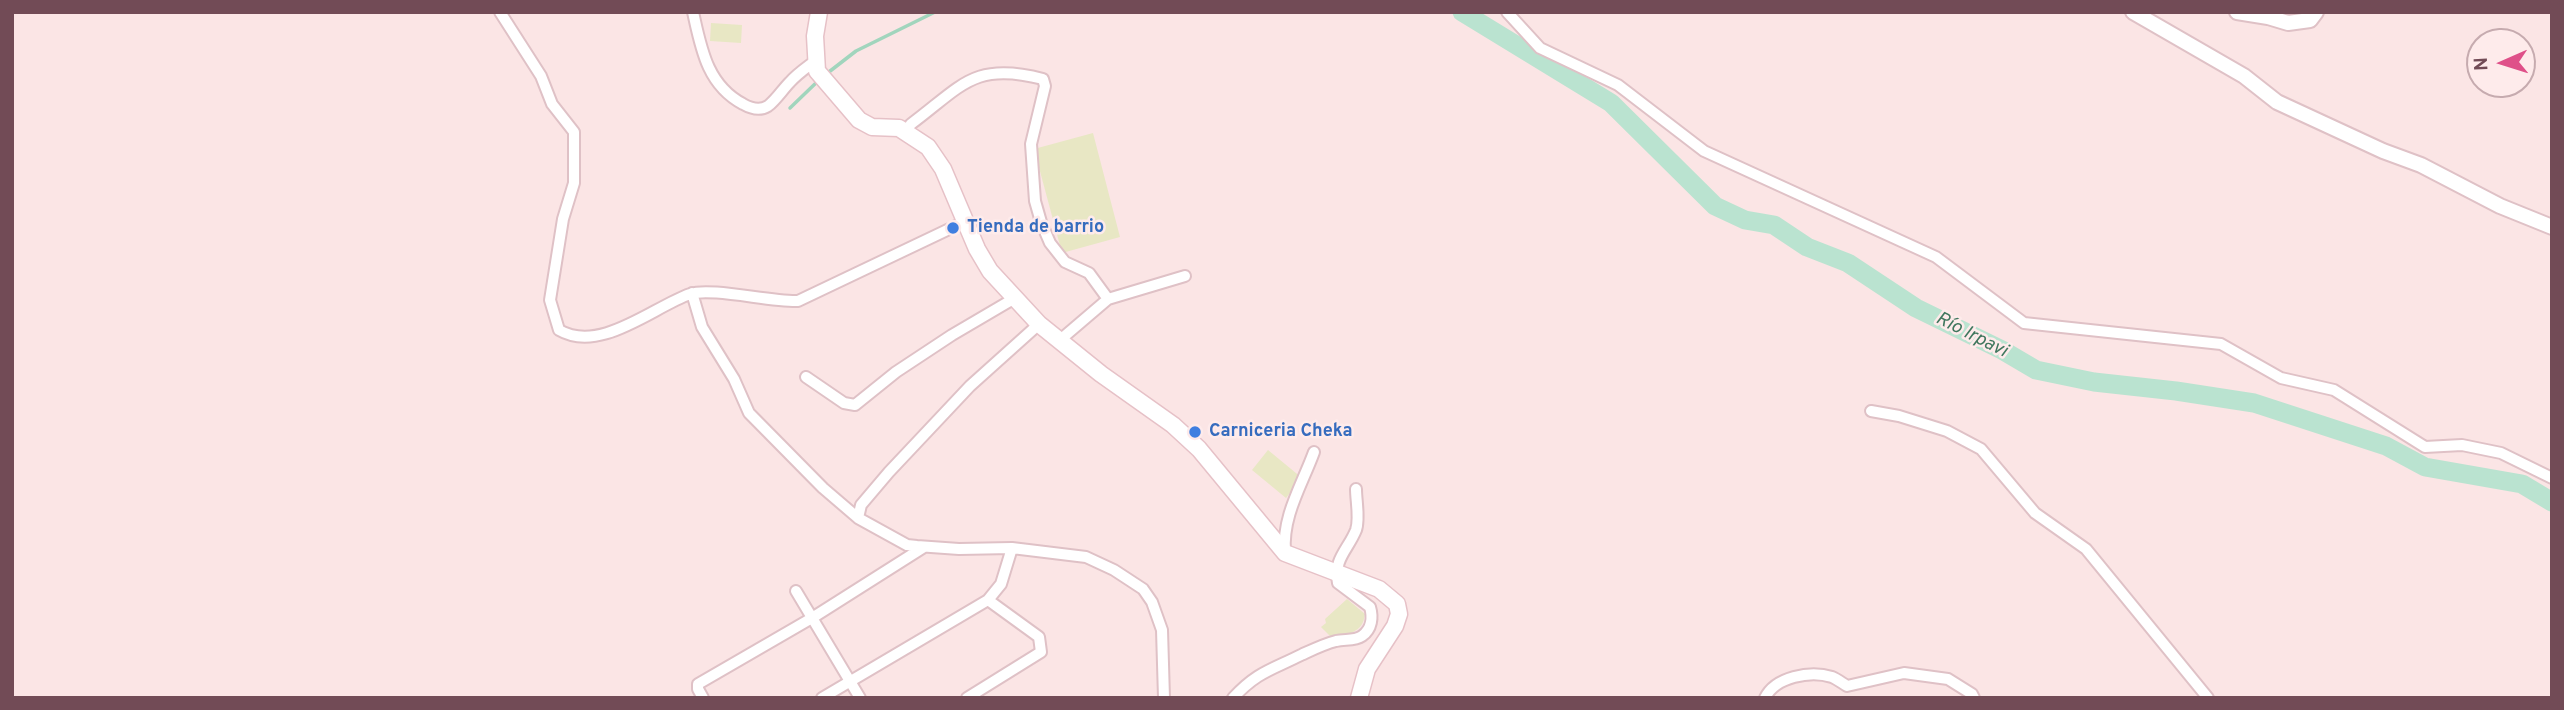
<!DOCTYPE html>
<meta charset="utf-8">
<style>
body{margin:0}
#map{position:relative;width:2564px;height:710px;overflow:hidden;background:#fbe5e5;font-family:Overpass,sans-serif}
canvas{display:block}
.frame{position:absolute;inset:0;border:14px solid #724b56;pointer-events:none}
.north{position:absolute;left:2466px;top:28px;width:70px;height:70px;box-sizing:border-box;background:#feebeb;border:2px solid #c6abaf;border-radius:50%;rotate:267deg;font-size:19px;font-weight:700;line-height:28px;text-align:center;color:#724b56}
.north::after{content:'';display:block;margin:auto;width:24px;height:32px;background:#df5089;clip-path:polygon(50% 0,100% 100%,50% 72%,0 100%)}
</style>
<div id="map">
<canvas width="2564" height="710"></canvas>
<div class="frame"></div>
<div class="north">N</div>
</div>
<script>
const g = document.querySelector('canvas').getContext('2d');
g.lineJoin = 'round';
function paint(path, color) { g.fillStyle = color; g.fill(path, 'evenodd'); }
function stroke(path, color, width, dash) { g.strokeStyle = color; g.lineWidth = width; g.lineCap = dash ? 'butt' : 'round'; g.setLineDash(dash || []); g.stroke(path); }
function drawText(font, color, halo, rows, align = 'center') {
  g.font = font + ' Overpass,sans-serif'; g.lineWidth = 5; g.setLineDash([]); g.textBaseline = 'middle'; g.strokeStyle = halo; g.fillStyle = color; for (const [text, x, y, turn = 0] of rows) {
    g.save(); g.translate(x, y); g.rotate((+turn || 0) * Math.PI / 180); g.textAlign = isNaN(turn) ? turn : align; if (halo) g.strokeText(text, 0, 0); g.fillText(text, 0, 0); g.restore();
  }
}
paint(new Path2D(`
 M711,23L742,25L741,43L710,41Z
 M1093,133L1120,237L1062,253L1034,149Z
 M1268,450L1302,478L1286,498L1252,470Z
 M1347,599L1365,614C1363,633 1348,634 1332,638L1321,627L1326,623L1325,619Z`), '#e8e7c4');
stroke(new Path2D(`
 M825,75L856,51L935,12
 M790,108L819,80`), '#a1d5bd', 3.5);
stroke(new Path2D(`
 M1462,12L1611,103L1715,206L1745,220L1774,225L1807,247L1848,263L1916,308L2002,350L2036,370L2094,382L2176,391L2254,403L2386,446L2425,467L2522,484L2552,502`), '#bae3d0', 19);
const minor = new Path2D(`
 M500,12L541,76L552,104L574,132V183L563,219L550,300L559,330C600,354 653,307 690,294C711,287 770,302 798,301L964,222
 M693,12C701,48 707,85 743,104C750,108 760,111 768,106C776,100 783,89 790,82C797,74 806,68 815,61
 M1507,12L1540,48L1618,85L1704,151L1936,257L2024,323L2221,344L2281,378L2334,390L2425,447L2462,445L2501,453L2552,478
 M905,132L911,124C962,86 974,61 1043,79L1045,86L1031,144L1035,201L1041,222L1050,243L1065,262L1089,273L1108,299
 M692,293L702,327L734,379L749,413L823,488L858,518L907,545L917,546L959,549L1012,548L1086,557L1114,570L1143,589L1152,602L1162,630L1164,698
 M1060,340L1108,299L1185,276
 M806,377L844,403L855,405L896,372L952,335L1015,298
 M1871,411L1899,416L1947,431L1981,449L2035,513L2086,549L2208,698
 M858,518L861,505L889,472L970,386L1039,324
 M1285,552C1282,516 1302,485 1314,452
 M796,591L860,698
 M703,698L698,689V684L812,618L924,547
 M822,698L988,600L1001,584L1012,548
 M967,698L1041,652L1039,637L988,600
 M1233,698C1257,672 1271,670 1301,655C1312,650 1324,644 1336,641C1345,639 1355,641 1362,636C1372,629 1373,617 1370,607L1338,583C1333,559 1348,550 1356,530C1360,519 1356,501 1356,489
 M1765,698C1775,677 1810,670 1832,677C1837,679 1842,683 1847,686L1904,673L1948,679L1972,694L1974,698`);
const tertiary = new Path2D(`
 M2133,12L2244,76L2277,102L2383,151L2421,165L2500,206L2552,227
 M2237,12L2268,17L2288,23L2310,20L2316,12`);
const secondary = new Path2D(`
 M819,12L815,36L817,71L859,120L872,127L899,128L928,147L943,169L977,249L990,271L1039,324L1101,374L1173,425L1199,449L1285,553L1379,589L1397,604L1399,614L1395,626L1367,669L1359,698`);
stroke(minor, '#dfc1c6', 14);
stroke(tertiary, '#dfc1c6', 18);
stroke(secondary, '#e6c1c7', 19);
stroke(minor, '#fff', 10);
stroke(tertiary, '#fff', 14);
stroke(secondary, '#fff', 16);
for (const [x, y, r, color] of [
 [953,228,7,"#3f7fe0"],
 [1195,432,7,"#3f7fe0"]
]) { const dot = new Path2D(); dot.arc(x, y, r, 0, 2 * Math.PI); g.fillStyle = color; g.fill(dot); stroke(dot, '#feebeb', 2.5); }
drawText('bold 18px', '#366cbe', '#feebeb', [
 ["Tienda de barrio",967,228],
 ["Carniceria Cheka",1209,432]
], 'left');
drawText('italic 19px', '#40775e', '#feebeb', [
 ["Río Irpavi",1971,336,27]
]);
</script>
